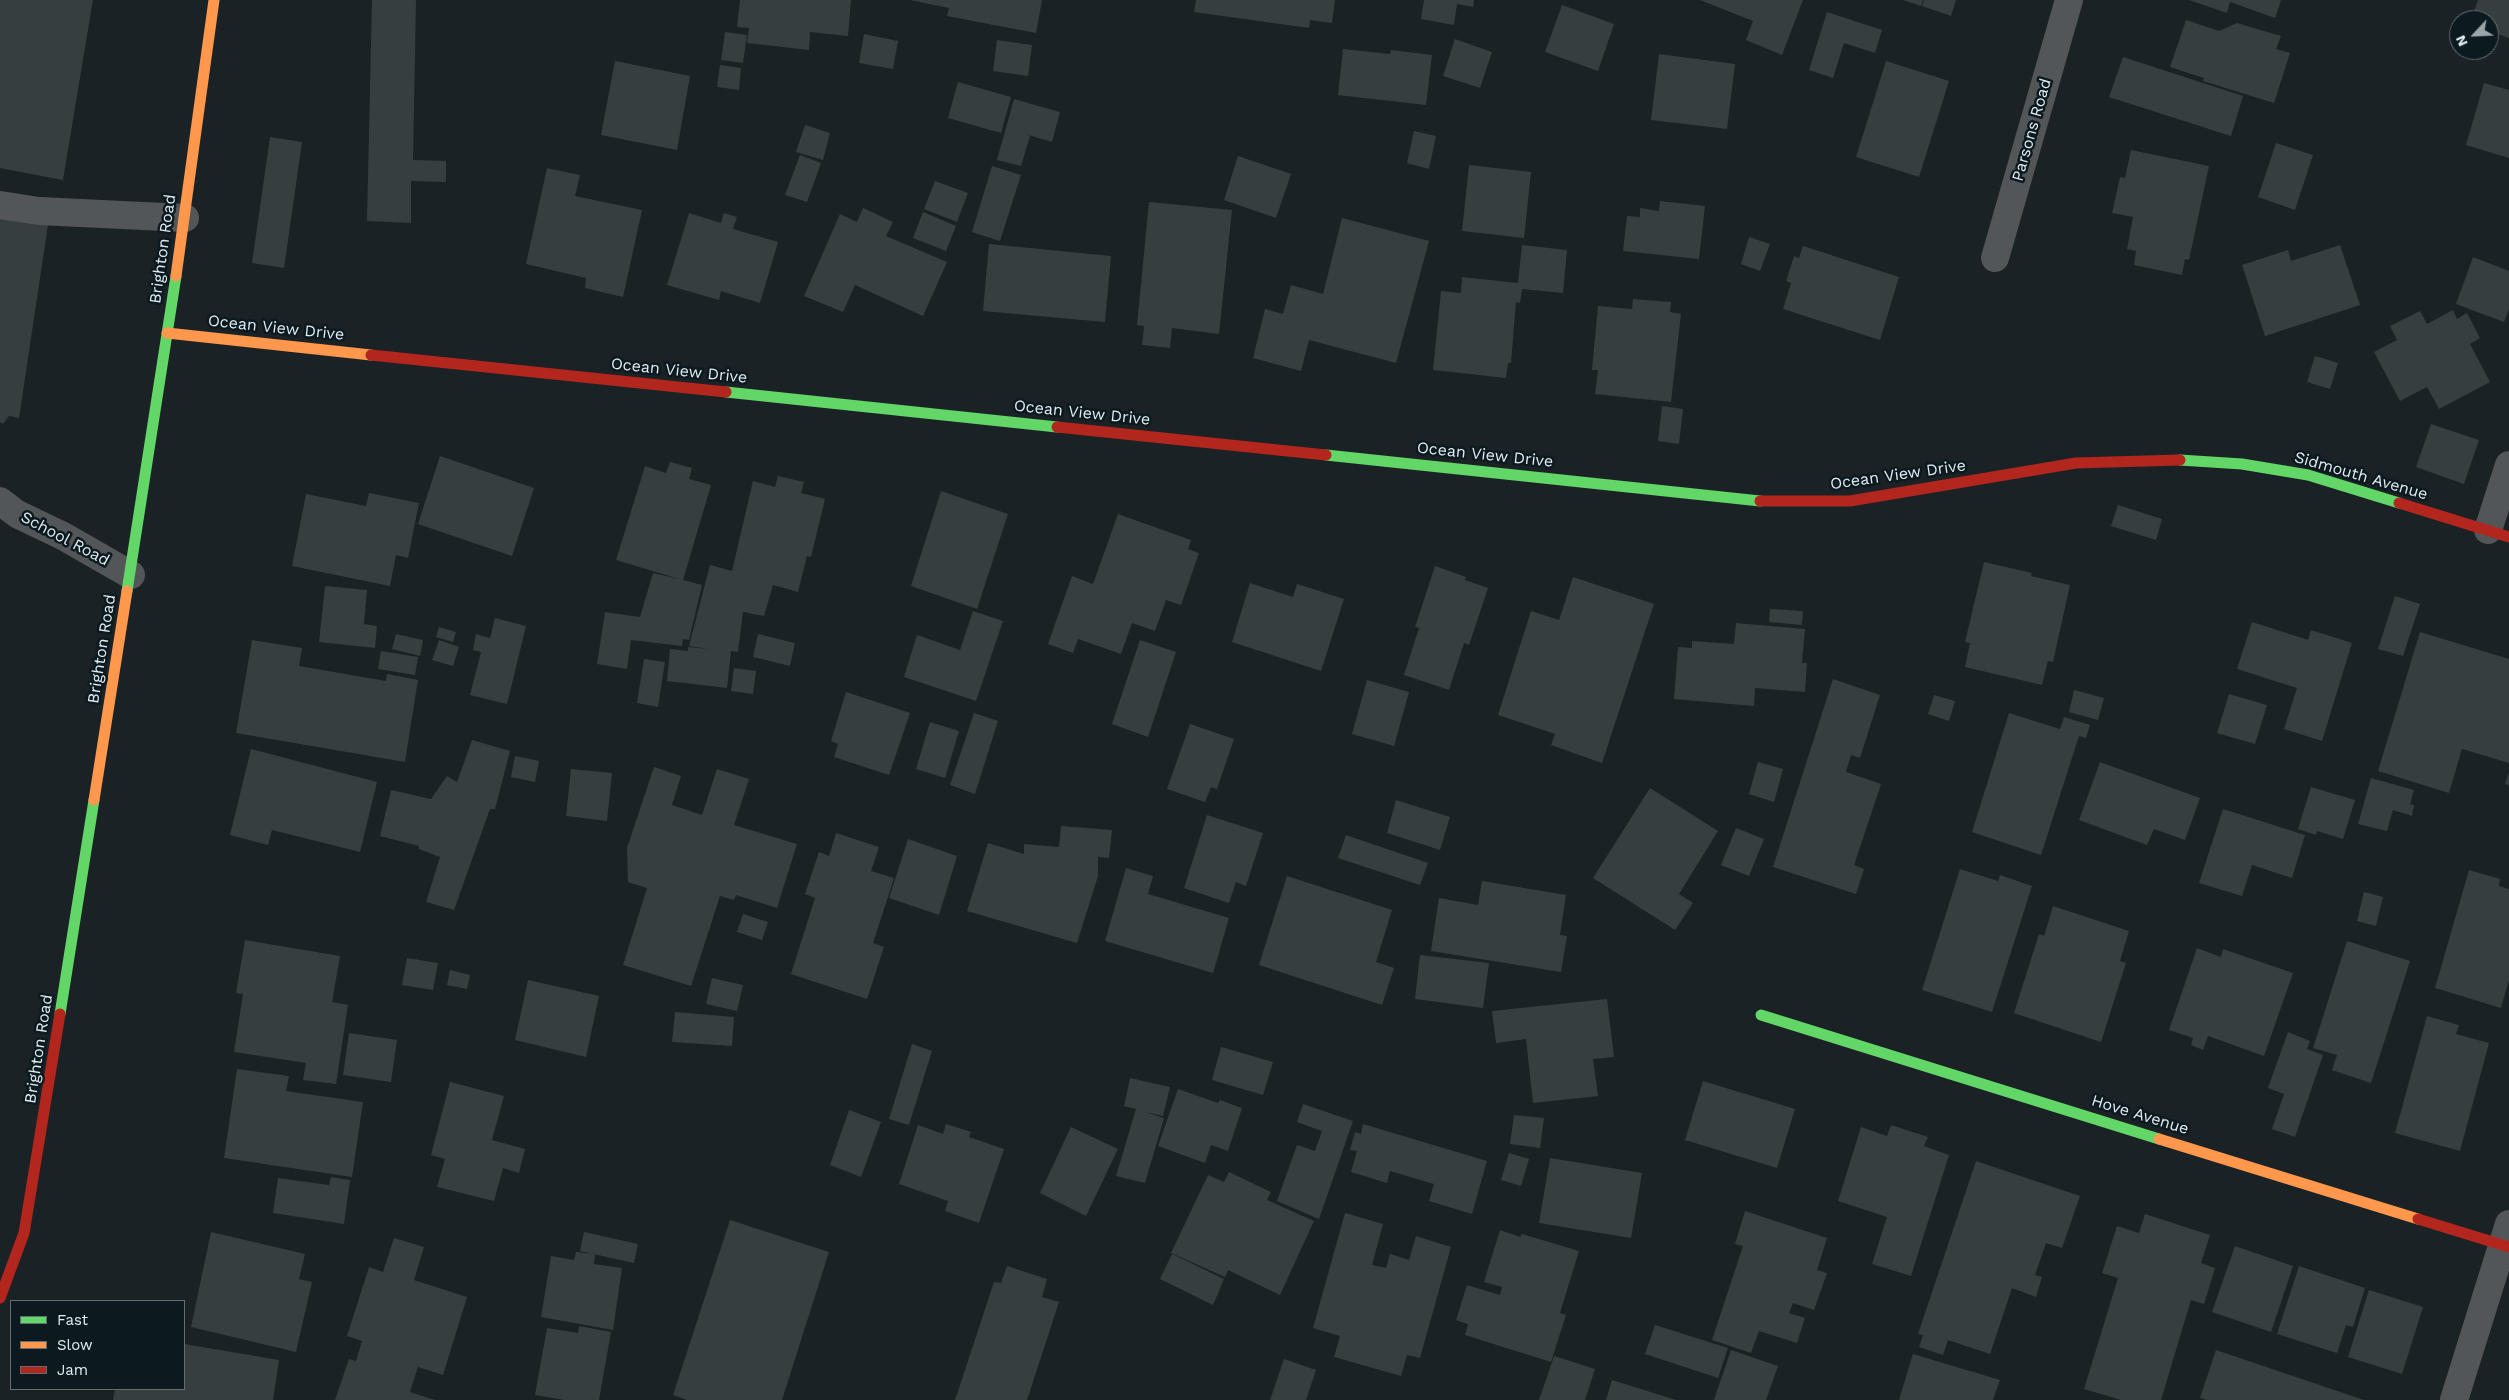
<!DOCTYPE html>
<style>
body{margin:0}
#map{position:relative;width:2509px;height:1400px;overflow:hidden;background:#1a2225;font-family:"Work Sans",sans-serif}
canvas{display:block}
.legend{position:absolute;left:10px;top:1300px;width:175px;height:90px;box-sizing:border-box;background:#0c1a20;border:1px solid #626e73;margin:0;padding:6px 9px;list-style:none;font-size:15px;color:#e3ecf0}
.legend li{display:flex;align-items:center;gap:10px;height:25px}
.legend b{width:25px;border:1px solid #626e73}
.north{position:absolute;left:2449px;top:10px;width:50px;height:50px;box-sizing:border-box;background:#0c1a20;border:1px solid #626e73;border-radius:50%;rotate:245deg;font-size:14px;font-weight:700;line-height:20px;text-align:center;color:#e3ecf0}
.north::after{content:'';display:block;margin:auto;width:18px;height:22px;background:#9da5a9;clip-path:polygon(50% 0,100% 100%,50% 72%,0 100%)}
</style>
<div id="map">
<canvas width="2509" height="1400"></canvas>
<ul class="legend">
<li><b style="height:6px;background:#63d668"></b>Fast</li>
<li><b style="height:6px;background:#ff974d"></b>Slow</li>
<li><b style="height:6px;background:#b3261e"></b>Jam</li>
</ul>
<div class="north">N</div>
</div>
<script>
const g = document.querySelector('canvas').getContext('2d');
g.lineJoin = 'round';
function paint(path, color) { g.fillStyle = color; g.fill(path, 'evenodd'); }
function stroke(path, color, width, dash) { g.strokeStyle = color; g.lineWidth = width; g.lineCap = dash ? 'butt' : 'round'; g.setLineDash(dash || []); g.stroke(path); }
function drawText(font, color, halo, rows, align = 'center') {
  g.font = font + ' "Work Sans",sans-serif'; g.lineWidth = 5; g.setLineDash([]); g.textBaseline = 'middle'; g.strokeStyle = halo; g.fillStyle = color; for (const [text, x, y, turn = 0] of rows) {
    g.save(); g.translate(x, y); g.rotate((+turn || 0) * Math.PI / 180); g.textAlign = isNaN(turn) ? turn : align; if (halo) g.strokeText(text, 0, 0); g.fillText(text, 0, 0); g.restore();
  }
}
paint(new Path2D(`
 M0,0H93L63,180L0,168Z
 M372,0H416L413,160L446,161V182L411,181V223L367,221Z
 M740,0H851L848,36L810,32L809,50L747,43L749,28L737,27Z
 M910,0H1042L1036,33L947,16L949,8Z
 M1196,0H1335L1332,23L1310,20L1309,28L1194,12Z
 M1424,0H1474L1473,7L1457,4L1454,25L1421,19Z
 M1700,0H1803L1782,55L1746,40L1753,21Z
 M1903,0H1923L1921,6Z
 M1924,0H1956L1951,16L1922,6Z
 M2189,0H2281L2275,18L2230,2L2227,13Z
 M2478,0H2509V38L2489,31V20H2471Z
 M1562,5L1614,24L1598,71L1545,52Z
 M1827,12L1882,30L1875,53L1844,43L1833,78L1809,70Z
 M2186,20L2219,31L2237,23L2281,36L2276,49L2290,53L2274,103L2203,81L2204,78L2170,67Z
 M725,32L747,35L743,63L721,60Z
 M864,34L898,41L893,69L859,63Z
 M1455,39L1492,52L1480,88L1443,76Z
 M997,40L1032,45L1028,76L993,71Z
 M1343,49L1390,54L1391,50L1432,55L1426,105L1338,95Z
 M1659,54L1735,64L1727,129L1651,120Z
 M2123,57L2243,96L2231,136L2109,97Z
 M615,61L690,76L677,150L601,135Z
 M1886,61L1949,81L1919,177L1856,157Z
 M720,65L741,68L739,90L717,87Z
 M958,82L1011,97L1001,133L948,118Z
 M2484,83L2509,90V158L2466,145Z
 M1014,99L1060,112L1052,142L1025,134L1030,136L1021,166L997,160Z
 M805,125L830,133L823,160L796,152Z
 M1414,131L1436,136L1429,169L1407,163Z
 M270,137L302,142L284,268L252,263Z
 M2276,143L2313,155L2295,210L2258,197Z
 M2131,150L2209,166L2189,260L2185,259L2182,275L2134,265L2136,251L2127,249L2133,217L2112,213L2120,177L2125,178Z
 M800,155L821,163L807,202L785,195Z
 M1238,156L1291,174L1276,218L1224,200Z
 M1469,165L1531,172L1524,238L1462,231Z
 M992,166L1021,175L1000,241L972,232Z
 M547,168L580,175L575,196L642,210L623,297L585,288L586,278L526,264Z
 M935,181L968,193L957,222L924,209Z
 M1660,201L1705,206L1699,259L1623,251L1627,216L1640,217V208L1659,211Z
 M1149,202L1232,210L1219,334L1172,328L1170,348L1142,345L1144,326L1137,325Z
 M863,208L893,222L886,236L947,262L923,316L855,285L843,312L804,296L840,214L857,222Z
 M923,212L956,226L946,251L913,238Z
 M689,213L721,223L724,213L737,217L733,229L778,242L760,303L721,291L719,300L667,285Z
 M0,218L48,225L19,418L9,416L3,424L0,422Z
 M1342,218L1429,241L1396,363L1309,340L1301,371L1253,358L1265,309L1283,314L1291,285L1323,294Z
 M1749,237L1770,244L1760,271L1741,264Z
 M989,244L1111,256L1105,322L983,311Z
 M1522,245L1567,250L1563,293L1522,289L1520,303L1516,302L1511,363H1508L1506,378L1433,370L1441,291L1461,293L1462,277L1518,283Z
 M2340,245L2360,305L2265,336L2242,265L2288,250L2291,261Z
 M1803,246L1899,277L1880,340L1783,309L1791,283L1786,281L1794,256L1799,258Z
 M2473,257L2509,271V309L2504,322L2456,304Z
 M1633,299L1671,302L1670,312L1681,314L1671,402L1595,394L1598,370H1592L1598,306L1632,309Z
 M2453,310L2457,319L2467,313L2480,338L2470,344L2490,382L2439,409L2427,387L2400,401L2374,352L2397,340L2390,326L2420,311L2427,324Z
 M2315,356L2338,363L2330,389L2307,382Z
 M1662,406L1683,409L1679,444L1658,441Z
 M2431,424L2479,440L2464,484L2416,467Z
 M440,456L534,488L512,556L418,524Z
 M670,462L692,468L689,479L711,485L683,580L702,585L689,640L683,639L682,646L631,640L627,669L597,664L605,612L640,617L653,573L679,579L616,560L645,466L666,473Z
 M778,476L804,482L801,493L825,499L811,557L807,556L798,592L773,585L764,616L743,612L738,652L731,651L727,688L667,681L670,649L688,651V647L709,649L689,646L710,565L732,571L753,481L775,487Z
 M941,491L1008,514L977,609L911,586Z
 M369,493L419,503L408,558L396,555L390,586L292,566L306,494L366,506Z
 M2118,505L2162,519L2156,540L2111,526Z
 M1118,514L1191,540L1188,549L1199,553L1181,605L1166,600L1155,631L1132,623L1121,654L1078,639L1073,653L1048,644L1072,576L1093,584Z
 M1984,562L2032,573L2031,576L2070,585L2053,662L2048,661L2042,685L1965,667L1970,643L1965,642Z
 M1435,566L1466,577L1465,580L1488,588L1469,645L1464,643L1449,690L1404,675L1419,628L1415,627Z
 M1573,577L1654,604L1602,763L1551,745L1555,734L1498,715L1531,611L1559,620Z
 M1250,583L1293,597L1297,584L1344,599L1321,671L1232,642Z
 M325,586L367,590L364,624L377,626L375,648L319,642Z
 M2395,596L2420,604L2403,656L2378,649Z
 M1770,609L1803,611L1802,625L1769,622Z
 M973,611L1003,621L976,701L904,677L917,635L960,650Z
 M495,618L526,626L507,704L470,695L481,652L473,650L476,634L490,638Z
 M2252,622L2308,640L2311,630L2352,643L2322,741L2284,729L2297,688L2237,669Z
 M1736,623L1805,629L1802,663H1807L1805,692L1755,688L1754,706L1674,699L1678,647L1692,648V641L1734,644Z
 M439,627L456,632L453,642L436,637Z
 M2420,632L2509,659V763L2462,749L2449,793L2378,771Z
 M396,634L423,640L420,656L392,649Z
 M758,634L795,643L790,666L753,657Z
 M252,640L302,648L299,666L386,681L387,674L418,680L405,762L236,733Z
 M439,640L459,647L453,666L432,660Z
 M1140,640L1176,652L1148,737L1112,724Z
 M381,651L418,657L415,675L378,669Z
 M644,659L665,662L658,707L637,703Z
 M734,668L756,671L753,694L731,691Z
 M1833,679L1880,695L1860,758L1851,755L1846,772L1881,784L1854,865L1864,869L1856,894L1773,867Z
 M1367,680L1409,692L1394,746L1352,734Z
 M2074,690L2104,698L2098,720L2069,712Z
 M846,692L910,713L889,775L834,757L838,744L831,741Z
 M2229,694L2267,705L2255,744L2217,733Z
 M1934,695L1955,701L1949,721L1928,714Z
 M974,713L998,721L975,794L950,785Z
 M2009,713L2060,729L2064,717L2090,725L2086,738L2079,736L2041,855L1972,832Z
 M930,722L959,731L945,778L916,769Z
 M1190,724L1234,739L1217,789L1211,787L1205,802L1167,789Z
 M472,740L510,751L495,809H490L454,910L426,902L440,857L419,849V846L380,836L391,790L431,799L447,776L457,782Z
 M251,749L377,782L360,852L272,830L268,845L230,835Z
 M515,756L539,761L535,782L511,777Z
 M1758,762L1783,769L1774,802L1749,794Z
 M2100,762L2200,798L2185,840L2154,829L2147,845L2079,820Z
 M654,767L681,776L672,805L702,815L717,769L749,779L734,825L797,844L777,908L736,895L734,900L720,896L691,986L623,965L647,888L628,882L627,848Z
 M571,769L612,773L607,821L566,816Z
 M2509,772V785L2505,784Z
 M2371,778L2414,790L2410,804L2414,805L2412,816L2393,810L2387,831L2358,824Z
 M2311,787L2355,800L2343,839L2317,831L2316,835L2298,829Z
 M1650,788L1718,831L1679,894L1693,903L1675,930L1593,878Z
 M1396,800L1450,817L1440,850L1387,833Z
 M2223,809L2305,835L2292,878L2252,865L2242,896L2199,883Z
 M1207,815L1263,833L1246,886L1236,882L1229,903L1184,888Z
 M1061,826L1112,830L1109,858L1098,857V876L1077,943L967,911L988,843L1024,854V844L1059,847Z
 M1736,828L1764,839L1749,876L1721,865Z
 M836,833L879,847L871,871L894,878L873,943L884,947L867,999L791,974L815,898L805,894L819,852L829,856Z
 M1346,835L1428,863L1420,885L1338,858Z
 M908,839L957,856L939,915L889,898Z
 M1126,868L1153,876L1148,894L1229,918L1213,973L1105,941Z
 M1960,869L1998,881L2000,875L2032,886L1992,1012L1922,990Z
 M2469,870L2500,879L2499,886L2509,889V980L2501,1008L2435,988Z
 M1287,876L1392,910L1376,962L1394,968L1382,1005L1259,965Z
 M1482,881L1566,895L1560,935L1567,936L1561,972L1431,951L1439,898L1478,905Z
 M2364,892L2383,897L2376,926L2357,921Z
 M2053,906L2129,931L2120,961L2126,963L2101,1042L2014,1013L2039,934L2044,936Z
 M743,914L768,922L762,940L737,932Z
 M245,940L340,956L332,1002L348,1005L336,1084L303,1080L306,1063L234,1052L243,994L236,993Z
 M2347,941L2410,961L2371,1083L2332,1070L2337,1055L2313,1048Z
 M2197,948L2221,957L2223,949L2293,973L2264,1056L2208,1036L2203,1050L2191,1045L2193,1038L2169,1030Z
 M1420,955L1489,963L1483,1008L1415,999Z
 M407,958L438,963L433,990L402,985Z
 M450,970L470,975L467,989L447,985Z
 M712,978L743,985L737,1011L706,1004Z
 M528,980L599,996L586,1057L515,1040Z
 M1607,999L1614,1057L1593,1059L1598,1096L1533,1103L1526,1039L1496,1043L1492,1011Z
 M675,1012L734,1017L732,1046L672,1042Z
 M2427,1016L2459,1025L2456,1034L2489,1043L2460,1151L2395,1133Z
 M2288,1032L2310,1041L2307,1049L2323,1055L2295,1137L2272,1129L2284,1094L2268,1088Z
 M349,1033L397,1040L391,1082L343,1075Z
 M912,1044L932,1051L909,1125L889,1119Z
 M1221,1047L1273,1062L1263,1095L1212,1080Z
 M237,1069L289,1076L286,1091L363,1102L352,1177L224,1158Z
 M1130,1078L1170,1087L1163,1116L1145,1112L1164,1118L1145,1183L1116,1176L1136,1109L1124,1106Z
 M1703,1081L1795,1109L1777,1168L1685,1140Z
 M450,1082L504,1096L492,1140L525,1149L519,1173L503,1168L494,1201L437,1187L445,1159L431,1155Z
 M1178,1089L1218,1103L1220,1100L1242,1108L1228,1151L1211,1145L1205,1163L1158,1146Z
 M1303,1104L1353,1121L1319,1219L1277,1201L1297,1145L1315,1151L1322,1131L1297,1122Z
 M849,1110L881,1122L861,1177L830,1165Z
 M1514,1115L1544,1118L1540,1148L1510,1144Z
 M946,1124L971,1132L969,1137L1004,1149L979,1223L945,1211L948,1201L899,1184L918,1125L943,1134Z
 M1363,1124L1487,1161L1472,1214L1429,1201L1434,1184L1390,1171L1387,1183L1351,1172L1357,1151L1350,1150L1355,1132L1361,1134Z
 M1891,1125L1928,1137L1924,1146L1949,1155L1911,1276L1872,1264L1887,1217L1838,1201L1861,1127L1887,1136Z
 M1071,1127L1118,1149L1086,1216L1040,1193Z
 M1509,1153L1529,1159L1521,1186L1501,1180Z
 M1550,1158L1642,1173L1631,1238L1539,1223Z
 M1976,1161L2080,1196L2062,1248L2046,1243L2035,1275L2042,1277L2036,1297L2012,1288L1990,1354L1948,1340L1943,1355L1919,1347L1923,1335L1918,1334Z
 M1229,1172L1271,1192L1267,1200L1314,1221L1280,1295L1228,1270L1225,1277L1171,1253L1208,1175L1224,1182Z
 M331,1177L350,1180L344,1224L273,1213L278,1178L329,1185Z
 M1745,1211L1827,1238L1817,1270L1827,1273L1814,1310L1793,1303L1789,1313L1805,1318L1797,1343L1759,1331L1751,1353L1712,1340L1743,1246L1735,1244Z
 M1345,1213L1383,1224L1372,1265L1386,1268L1390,1254L1409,1260L1416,1236L1451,1247L1420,1358L1407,1355L1401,1376L1334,1357L1340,1336L1313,1328Z
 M2145,1214L2210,1235L2201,1263L2215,1268L2204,1304L2191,1300L2161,1400H2121L2084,1389L2118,1278L2102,1273L2117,1226L2139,1233Z
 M730,1220L829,1252L782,1400H687L673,1395Z
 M1500,1230L1520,1237L1522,1234L1579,1251L1560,1313L1566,1315L1551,1362L1465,1335L1468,1324L1456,1320L1467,1285L1500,1295L1502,1287L1484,1282Z
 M211,1232L305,1254L299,1279L312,1282L296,1352L191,1327Z
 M584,1232L638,1244L634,1263L580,1251Z
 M394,1238L424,1247L414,1280L467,1297L443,1375L418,1367L410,1392L435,1400H335L349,1359L356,1361L362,1341L347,1336L369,1267L383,1272Z
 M2235,1246L2293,1266L2271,1332L2212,1312Z
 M576,1252L595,1254L594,1264L622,1268L613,1330L541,1317L551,1256L574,1260Z
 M1172,1254L1224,1279L1213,1305L1160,1279Z
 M1007,1266L1047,1279L1042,1297L1059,1302L1027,1400H955L994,1282L1001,1283Z
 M2299,1266L2365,1288L2353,1327L2346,1325L2337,1353L2277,1334Z
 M2369,1290L2423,1307L2402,1374L2348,1357Z
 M1655,1325L1728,1348L1718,1378L1645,1354Z
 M579,1326L611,1332L599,1400H564L535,1395L547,1328L578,1333Z
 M184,1344L279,1360L273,1400H113L115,1389H184Z
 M1731,1350L1778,1366L1766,1400H1714Z
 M2216,1350L2364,1400H2207L2200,1398Z
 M1913,1354L2000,1380L1993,1400H1899Z
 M1554,1356L1595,1369L1585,1400H1539Z
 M1284,1359L1316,1370L1306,1400H1270Z
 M1612,1380L1676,1400H1606Z`), '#373e40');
stroke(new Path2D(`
 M0,205L39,211L185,218
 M2488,530L2509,465`), '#535658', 28);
stroke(new Path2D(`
 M1995,258L2069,0
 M0,501L17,514L63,536L131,575
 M2454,1400L2509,1224`), '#535658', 28);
stroke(new Path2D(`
 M726,392L1057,427
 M1326,455L1760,501
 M2180,460L2242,464L2308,475L2399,503
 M127,591L176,276
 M60,1014L94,800
 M1761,1015L2159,1139`), '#63d668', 11);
stroke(new Path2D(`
 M176,276L214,0
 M167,333L371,355
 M94,800L127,591
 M2159,1139L2418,1219`), '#ff974d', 11);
stroke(new Path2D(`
 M371,355L726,392
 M1057,427L1326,455
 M1760,501H1850L2076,463L2180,460
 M2399,503L2509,537
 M2418,1219L2509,1247
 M0,1298L24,1233L60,1014`), '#b3261e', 11);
drawText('16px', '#e3ecf0', '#0c1a20', [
 ["Parsons Road",2032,130,-74],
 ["Brighton Road",163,249,-82],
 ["Ocean View Drive",276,328,6],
 ["Ocean View Drive",679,371,6],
 ["Ocean View Drive",1082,413,6],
 ["Ocean View Drive",1485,455,6],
 ["Ocean View Drive",1898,475,-8],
 ["Sidmouth Avenue",2361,476,16],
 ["School Road",65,539,28],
 ["Brighton Road",102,649,-81],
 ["Brighton Road",39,1049,-81],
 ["Hove Avenue",2140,1115,17]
]);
</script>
